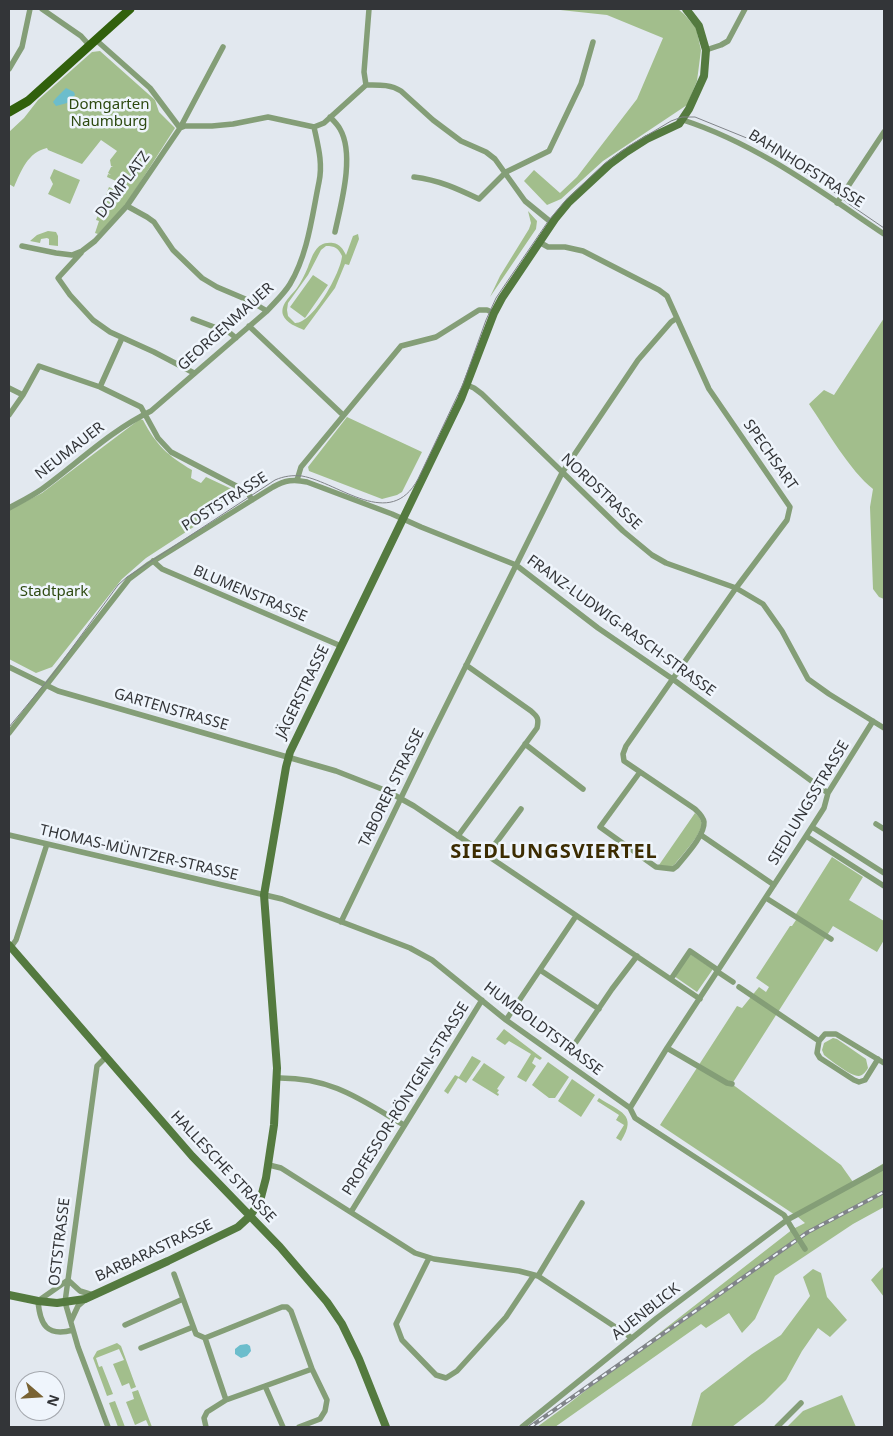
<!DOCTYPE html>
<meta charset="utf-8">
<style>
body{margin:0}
#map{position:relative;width:893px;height:1436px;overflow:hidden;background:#e2e8ef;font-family:"Noto Sans",sans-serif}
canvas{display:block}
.frame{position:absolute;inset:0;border:10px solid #333538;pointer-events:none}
.north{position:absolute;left:15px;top:1371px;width:50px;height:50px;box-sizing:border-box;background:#eff5fc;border:1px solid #a4a8ae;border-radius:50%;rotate:109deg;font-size:14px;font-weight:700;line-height:20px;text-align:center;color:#333538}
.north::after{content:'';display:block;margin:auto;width:18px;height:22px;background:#796333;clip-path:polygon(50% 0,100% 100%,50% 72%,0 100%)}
</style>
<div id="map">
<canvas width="893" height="1436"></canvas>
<div class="frame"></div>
<div class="north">N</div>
</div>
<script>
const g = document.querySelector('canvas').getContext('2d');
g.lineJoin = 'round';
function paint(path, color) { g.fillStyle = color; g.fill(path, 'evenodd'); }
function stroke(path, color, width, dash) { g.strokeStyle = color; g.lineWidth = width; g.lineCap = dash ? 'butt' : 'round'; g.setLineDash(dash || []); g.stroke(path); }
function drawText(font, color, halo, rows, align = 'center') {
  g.font = font + ' "Noto Sans",sans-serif'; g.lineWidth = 5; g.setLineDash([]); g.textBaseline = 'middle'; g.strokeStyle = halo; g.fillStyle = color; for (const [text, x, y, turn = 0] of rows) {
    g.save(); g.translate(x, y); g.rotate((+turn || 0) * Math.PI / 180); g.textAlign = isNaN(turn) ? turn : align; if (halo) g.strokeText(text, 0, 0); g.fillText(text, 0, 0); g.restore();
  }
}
paint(new Path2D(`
 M551,9H678L684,14L696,28L701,50L697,81L687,105L603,161L561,199L547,205L524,181L534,170L560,193L577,177L637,99L663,38L607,15Z
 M100,51L155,100L159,112L175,128L125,206L98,234L95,233L99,221L96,220L109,187L113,189L116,181L107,177L108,174L111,175L108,173L111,167H113L111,166L110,160L117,151L101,140L82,164L48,150L47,148C28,152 21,171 14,187L9,184V132L24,118L38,100L92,52Z
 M54,169L80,180L70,204L48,194L53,184L50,178Z
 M528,211L537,221L536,229L490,297L500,276L529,229L531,223Z
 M48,231L56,232L58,236V246L49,245V239L47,238L41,239L40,243L30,241L37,235Z
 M358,234L359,239L349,265L345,264L335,288L304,330C297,327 286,323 283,315C280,304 291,296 297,288C301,282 305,274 308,267C313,255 316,241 333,243C340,244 343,249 346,255L353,236ZM326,246C335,246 338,248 342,256C341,272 313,324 295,323L288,316L287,310L288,303L308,275L321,250Z
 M313,275L328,285L305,318L290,307Z
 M884,318V599L879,597L873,589L870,507L873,489C850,471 826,429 809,404L824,390L834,395Z
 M347,417L422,452L402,492L397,495L382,499L309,471L308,467Z
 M140,419L143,420C156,445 168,456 192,470L191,478L201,483L206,477L236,491L235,500L146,558L122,579L52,667L36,673L9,659V510L42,493Z
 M695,813C699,817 703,821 701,827C698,838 682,855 675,864L671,867L659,865Z
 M832,857L863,877L849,900L884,921V940L877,952L833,926L732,1084L841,1165L853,1182L884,1163V1207L853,1224L775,1276L755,1319L742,1333L729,1313L706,1328L701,1324L555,1427H537L567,1405L793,1229L805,1223L798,1217L660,1125L737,1006L742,1008L759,987L766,992L769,987L756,978L790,926H792L796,920V914Z
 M690,954L713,969L697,992L674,976Z
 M504,1029L542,1058L540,1060L535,1057L532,1063L536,1066L526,1082L517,1077L531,1054L509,1041L505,1045L496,1039Z
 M833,1038L837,1039L866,1059L868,1068C866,1071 864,1075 859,1076C852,1077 830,1060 824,1055L822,1050L824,1043Z
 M472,1056L481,1061L466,1083L458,1078L448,1094L444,1091L455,1075L459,1077Z
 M548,1062L569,1077L555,1098H549L532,1085Z
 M484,1063L505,1077L497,1089L499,1090L497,1093L499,1094L498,1096L472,1080Z
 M572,1079L595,1095L581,1117L558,1101Z
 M599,1098C620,1112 638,1114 621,1141L616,1138L624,1125L616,1120L619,1115L597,1101Z
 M884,1266V1297L871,1280Z
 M813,1269L821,1273L827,1297L847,1320L830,1337L818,1328L802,1351L786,1380L764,1402L732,1427H691L701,1393L752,1354L781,1335L810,1296L803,1277Z
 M117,1343L121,1346L136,1387L131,1389L129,1383L122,1386L113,1364L124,1360L119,1349L96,1358L99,1367L102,1366L113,1394L107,1396L93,1358L97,1351Z
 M138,1390L152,1427H149L146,1420L135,1425L126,1402L134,1399L132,1392Z
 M842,1395L856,1427H787L803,1411Z
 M115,1401L125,1427H118L109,1403Z`), '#a2be8c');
paint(new Path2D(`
 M66,88L74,92L75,95L67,103L56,106L53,102L56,98Z
 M247,1344L250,1346L251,1351L247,1356L241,1358L235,1354V1349L240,1345Z`), '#6cbdcc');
stroke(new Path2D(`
 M42,9L81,36L90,46
 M96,40L150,88L180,128
 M706,50L721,45L728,41L745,9
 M9,69L22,47L30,9
 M366,85L364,72L369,9
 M330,117C334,121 338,125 340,129C355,155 341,204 335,232
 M683,120C757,144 820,191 884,234
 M180,128L185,126H212L233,124L268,117L314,127L324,123L366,85C378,85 390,84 401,91L433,120L461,141L486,152L495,159L525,201L552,223
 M414,177C439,180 458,189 479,199L506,172L549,151L581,84L593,42
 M837,203L884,132
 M127,206L147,217L154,222L173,250L202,278L217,287L250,301L267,311
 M539,242L548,247H565L583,251L659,290L667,296L709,389L790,507L787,520L736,588L626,746L623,754L624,761L695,809C699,813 703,816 704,822C705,835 685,856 677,866L673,869L656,867L600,827L640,772
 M22,246L56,253L72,255L82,251L95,241L127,206L180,128L223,47
 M81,253L58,278L70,295L93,320L110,332L154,352L194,373
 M193,319L230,333L236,338
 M249,326L343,415
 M467,385L474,388L482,394L623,531L652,555L666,563L736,588L763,604L782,631L808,679L829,694L884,728
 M100,387L122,338
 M9,388L23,395
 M9,415L23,395L39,366L100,387L141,407L158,438L171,452L242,489L248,493L252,500
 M297,480L301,467L401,346L436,337L479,310H487L494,313
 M9,508C20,502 32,496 42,489C79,462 110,431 151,411L267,311C275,302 284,294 290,284C308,254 312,216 319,182C323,163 318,146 314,127
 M153,561L162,569L341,646
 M9,667L58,691L336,771L387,791L414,806L700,999
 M9,733L129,579L149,564L273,487C285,480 294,479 307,482L392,514L421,527L516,565L598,628L674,680L828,793
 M525,744L583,789
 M876,824L884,829
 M812,827L884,873
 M9,835L282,899L410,948L432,960L506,1020L630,1108L635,1118L784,1215L793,1230
 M701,835L774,885
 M458,836L537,728C539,719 538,717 531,711L466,665
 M806,836L884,886
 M487,855L521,809
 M766,898L831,939
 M341,922L429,740L562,473L638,360L671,322L677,318
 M11,947L16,940L47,844
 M540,970L599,1009
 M671,979L690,951L715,968L718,972L733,982
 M739,987L819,1041L817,1053L820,1058L854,1080L859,1082L865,1080L878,1059
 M506,1020L576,916
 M819,1041L825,1034H836L884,1063
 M576,1042L612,989L637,956
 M667,1048L727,1083L732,1084
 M106,1057L97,1066L65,1302L78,1347L108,1427
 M277,1078C331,1077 360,1099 404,1125
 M630,1108L667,1048L806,836L824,808L828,793L873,721
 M269,1165L281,1168L415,1253L434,1259L519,1271L538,1276L632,1338
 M351,1212L482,1000
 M429,1258L396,1324L402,1340L436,1375L446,1378L457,1371L506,1317L534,1275
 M174,1274L196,1334L205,1338L282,1307H287L291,1311L312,1369L327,1400L325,1411L320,1419L299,1427
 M538,1276L582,1203
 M71,1321L78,1306L85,1300
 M125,1325L183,1299
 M73,1330C47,1337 40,1325 38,1301L68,1280L80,1291L93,1295
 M205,1338L226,1400L265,1386L283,1427
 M141,1348L193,1327
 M265,1386L312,1369
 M206,1427L204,1418L207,1412L226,1400
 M522,1427L657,1318L787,1220L884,1167
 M777,1427L801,1403`), '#849e77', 5.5);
stroke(new Path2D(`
 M9,945L192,1156L280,1247L327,1302L342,1324L359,1359L386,1427
 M9,1295L38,1301L57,1303L85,1299L168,1261L238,1227L250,1216L260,1201L266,1178L274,1125L277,1068L264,895L286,767L290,752L461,399L494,313L502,298L555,219L569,202L610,164L625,153L647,139L679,124L689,109L704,76L706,50L699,26L686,9`), '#547a3f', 8);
stroke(new Path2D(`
 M9,112L28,101L130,9`), '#31600c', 9);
stroke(new Path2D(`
 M9,727L53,674L118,585L127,577L275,480C284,476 293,475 302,476C340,483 390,531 418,479L463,384L486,320L496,298L549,220L565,201L604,164L629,146L671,121L682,117H695L759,143L824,184L849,204L884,228`), '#808489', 1);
const rail = new Path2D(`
 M530,1427L808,1232L884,1192`);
stroke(rail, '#808489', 4);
stroke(rail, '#eff5fc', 2, [5.5]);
stroke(new Path2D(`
 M793,1230L805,1249`), '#849e77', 5.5);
drawText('15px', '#2e4a11', '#eff5fc', [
 ["Domgarten",109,105],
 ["Naumburg",109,122],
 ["Stadtpark",54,592]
]);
drawText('15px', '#333538', '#eff5fc', [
 ["BAHNHOFSTRASSE",806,169,32],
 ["DOMPLATZ",123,185,-53],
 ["GEORGENMAUER",226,327,-42],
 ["NEUMAUER",70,451,-38],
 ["SPECHSART",770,455,55],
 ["NORDSTRASSE",601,492,43],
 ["POSTSTRASSE",225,502,-32],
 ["BLUMENSTRASSE",250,594,23],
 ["FRANZ-LUDWIG-RASCH-STRASSE",621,626,36],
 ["JÄGERSTRASSE",303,692,-64],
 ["GARTENSTRASSE",171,710,16],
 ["TABORER STRASSE",392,788,-64],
 ["SIEDLUNGSSTRASSE",809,803,-59],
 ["THOMAS-MÜNTZER-STRASSE",139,853,13],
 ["HUMBOLDTSTRASSE",543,1029,37],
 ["PROFESSOR-RÖNTGEN-STRASSE",406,1099,-58],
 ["HALLESCHE STRASSE",223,1167,47],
 ["OSTSTRASSE",60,1242,-83],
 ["BARBARASTRASSE",154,1251,-25],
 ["AUENBLICK",646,1312,-38]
]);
g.letterSpacing = '1px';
drawText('bold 20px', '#3c2c02', '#eff5fc', [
 ["SIEDLUNGSVIERTEL",554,852]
]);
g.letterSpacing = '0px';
</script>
